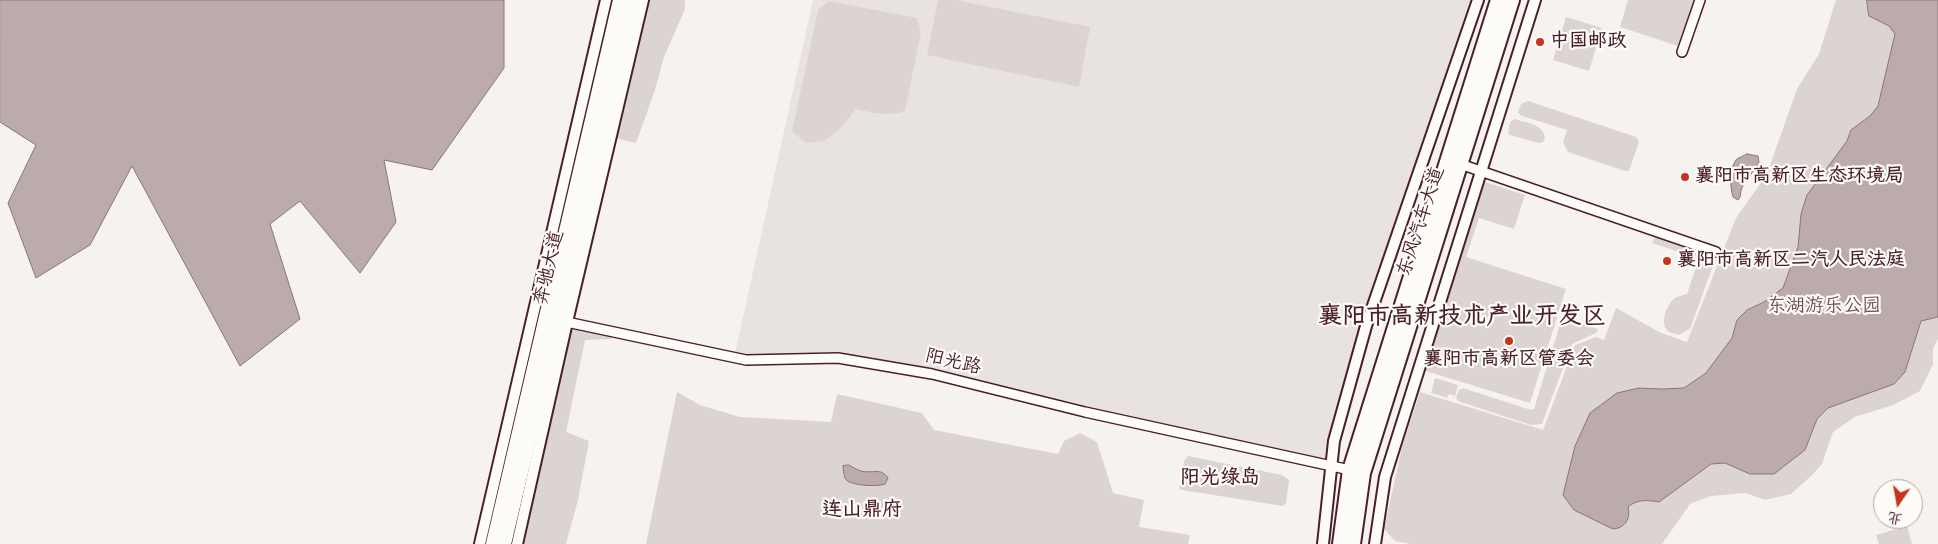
<!DOCTYPE html>
<meta charset="utf-8">
<style>
body{margin:0}
#map{position:relative;width:1938px;height:544px;overflow:hidden;background:#f6f3ef;font-family:"Architects Daughter","LXGW WenKai TC",sans-serif}
canvas{display:block}
.north{position:absolute;left:1873px;top:479px;width:50px;height:50px;box-sizing:border-box;background:#fdfcf7;border:1px solid #b5a4a5;border-radius:50%;rotate:192deg;font-size:14px;font-weight:700;line-height:20px;text-align:center;color:#4a1f2b}
.north::after{content:'';display:block;margin:auto;width:18px;height:22px;background:#c8321e;clip-path:polygon(50% 0,100% 100%,50% 72%,0 100%)}
</style>
<div id="map">
<canvas width="1938" height="544"></canvas>
<div class="north">北</div>
</div>
<script>
const g = document.querySelector('canvas').getContext('2d');
g.lineJoin = 'round';
function paint(path, color) { g.fillStyle = color; g.fill(path, 'evenodd'); }
function stroke(path, color, width, dash) { g.strokeStyle = color; g.lineWidth = width; g.lineCap = dash ? 'butt' : 'round'; g.setLineDash(dash || []); g.stroke(path); }
function drawText(font, color, halo, rows, align = 'center') {
  g.font = font + ' "Architects Daughter","LXGW WenKai TC",sans-serif'; g.lineWidth = 4.5; g.setLineDash([]); g.textBaseline = 'middle'; g.strokeStyle = halo; g.fillStyle = color; for (const [text, x, y, turn = 0] of rows) {
    g.save(); g.translate(x, y); g.rotate((+turn || 0) * Math.PI / 180); g.textAlign = isNaN(turn) ? turn : align; if (halo) g.strokeText(text, 0, 0); g.fillText(text, 0, 0); g.restore();
  }
}
paint(new Path2D(`
 M813,0H1478L1366,326L1332,466L838,358H734Z`), '#e9e3e0');
paint(new Path2D(`
 M643,0H685V9L664,57L655,90L636,143L611,137Z
 M938,0H956L1090,27L1079,87L927,55Z
 M1628,0H1694L1678,46L1620,27Z
 M1836,0H1938V338L1933,349V364L1920,391L1893,405L1855,417L1833,432L1822,464L1812,475L1791,494L1765,500L1746,493L1711,496L1690,504L1662,544H1411L1395,541L1384,529L1402,447L1420,392L1543,430L1575,345L1596,337L1604,340L1616,308L1661,333L1687,342L1736,218L1767,174L1797,89L1819,54Z
 M829,1L917,18L921,32L905,111C888,117 873,113 856,109L840,129L824,141L806,143L792,131L818,10Z
 M1566,17L1602,28L1589,71L1553,60Z
 M1528,101L1636,137L1639,142L1629,171H1625L1568,152L1563,142L1567,130L1522,116L1518,113L1521,104Z
 M1515,119C1527,123 1542,124 1545,137L1543,142L1539,143L1510,135L1508,133L1510,122Z
 M1479,180L1525,195L1514,229L1479,218L1466,257L1566,289L1530,403L1419,369Z
 M1656,234L1711,252L1715,260L1690,329L1679,335C1676,334 1670,333 1668,331C1659,323 1667,304 1675,298C1678,296 1683,295 1687,294L1698,261L1695,257L1652,243Z
 M1566,318L1598,329L1596,333L1572,344L1542,424L1531,425L1458,401L1456,398L1459,390L1463,388L1531,410L1534,409L1561,321Z
 M567,322L613,331L611,339L585,340L566,432L589,441L578,500L566,544H517Z
 M1435,378L1458,385L1455,396L1449,394L1447,398L1431,393Z
 M677,392L700,405L740,417L831,422L837,394L922,413L934,430L1058,454L1064,441L1080,433L1097,442L1113,493L1144,500L1139,527L1190,535L1188,544H646Z
 M1188,456L1282,475L1289,480L1286,503L1283,506L1182,490L1179,488L1184,461Z
 M1907,526L1912,544H1879L1876,535Z`), '#dcd4d2');
const water = new Path2D(`
 M0,0H504V68L432,170L384,160L396,222L360,273L300,201L270,224L300,319L240,366L132,166L90,245L36,278L8,203L36,145L0,122Z
 M1867,0H1938V317L1921,321L1905,372L1894,384L1828,408L1817,419L1805,450L1774,474H1750L1725,463L1711,464L1659,502C1647,500 1637,499 1628,507C1631,519 1625,528 1613,529L1574,510L1563,495L1575,446L1590,413L1617,393L1639,388L1662,389L1684,388L1706,373L1732,338L1737,320L1747,310L1764,302L1783,288L1798,247L1801,214L1807,195L1847,141L1851,130L1870,116L1878,106L1895,34L1889,26L1869,16Z
 M1747,154L1758,156L1759,162C1753,175 1741,181 1740,197L1738,200L1733,197C1730,187 1729,169 1736,160C1739,157 1744,156 1747,154Z
 M849,465C853,467 857,470 861,471C872,474 881,467 888,478L885,484C878,487 848,486 845,478C844,475 843,469 843,466Z`);
paint(water, '#bbabac');
stroke(water, '#8e7378', 1);
const minor = new Path2D(`
 M1682,52L1700,0
 M1460,164L1716,252
 M562,321L746,360L838,358L932,374L1085,412L1350,470`);
const tertiary = new Path2D(`
 M480,544L606,0
 M517,544L567,322L643,0
 M1323,544L1334,441L1366,326L1478,0
 M1375,544L1385,477L1535,0`);
const primary = new Path2D(`
 M493,544L620,0
 M504,544L633,0
 M1340,544L1350,470L1498,0
 M1353,544L1363,473L1512,0`);
stroke(minor, '#4a1f2b', 12);
stroke(tertiary, '#4a1f2b', 14);
stroke(primary, '#4a1f2b', 18);
stroke(minor, '#fdfcf7', 9);
stroke(tertiary, '#fdfcf7', 10);
stroke(primary, '#fdfcf7', 14);
for (const [x, y, r, color] of [
 [1540,42,5,"#c8321e"],
 [1685,177,5,"#c8321e"],
 [1667,261,5,"#c8321e"],
 [1509,341,5,"#c8321e"]
]) { const dot = new Path2D(); dot.arc(x, y, r, 0, 2 * Math.PI); g.fillStyle = color; g.fill(dot); stroke(dot, '#fdfcf7', 2); }
drawText('bold 19px', '#4a1f2b', '#fdfcf7', [
 ["中国邮政",1550,42],
 ["襄阳市高新区生态环境局",1695,177],
 ["襄阳市高新区二汽人民法庭",1677,261],
 ["襄阳市高新区管委会",1509,360,"center"]
], 'left');
drawText('19px', '#4a1f2b', '#fdfcf7', [
 ["东风汽车大道",1422,222,-72],
 ["奔驰大道",550,268,-77],
 ["阳光路",953,363,13]
]);
drawText('19px', '#6e4c55', '#fdfcf7', [
 ["东湖游乐公园",1824,307]
]);
drawText('bold 20px', '#4a1f2b', '#fdfcf7', [
 ["阳光绿岛",1220,479],
 ["连山鼎府",862,511]
]);
drawText('bold 24px', '#4a1f2b', '#fdfcf7', [
 ["襄阳市高新技术产业开发区",1462,318]
]);
</script>
